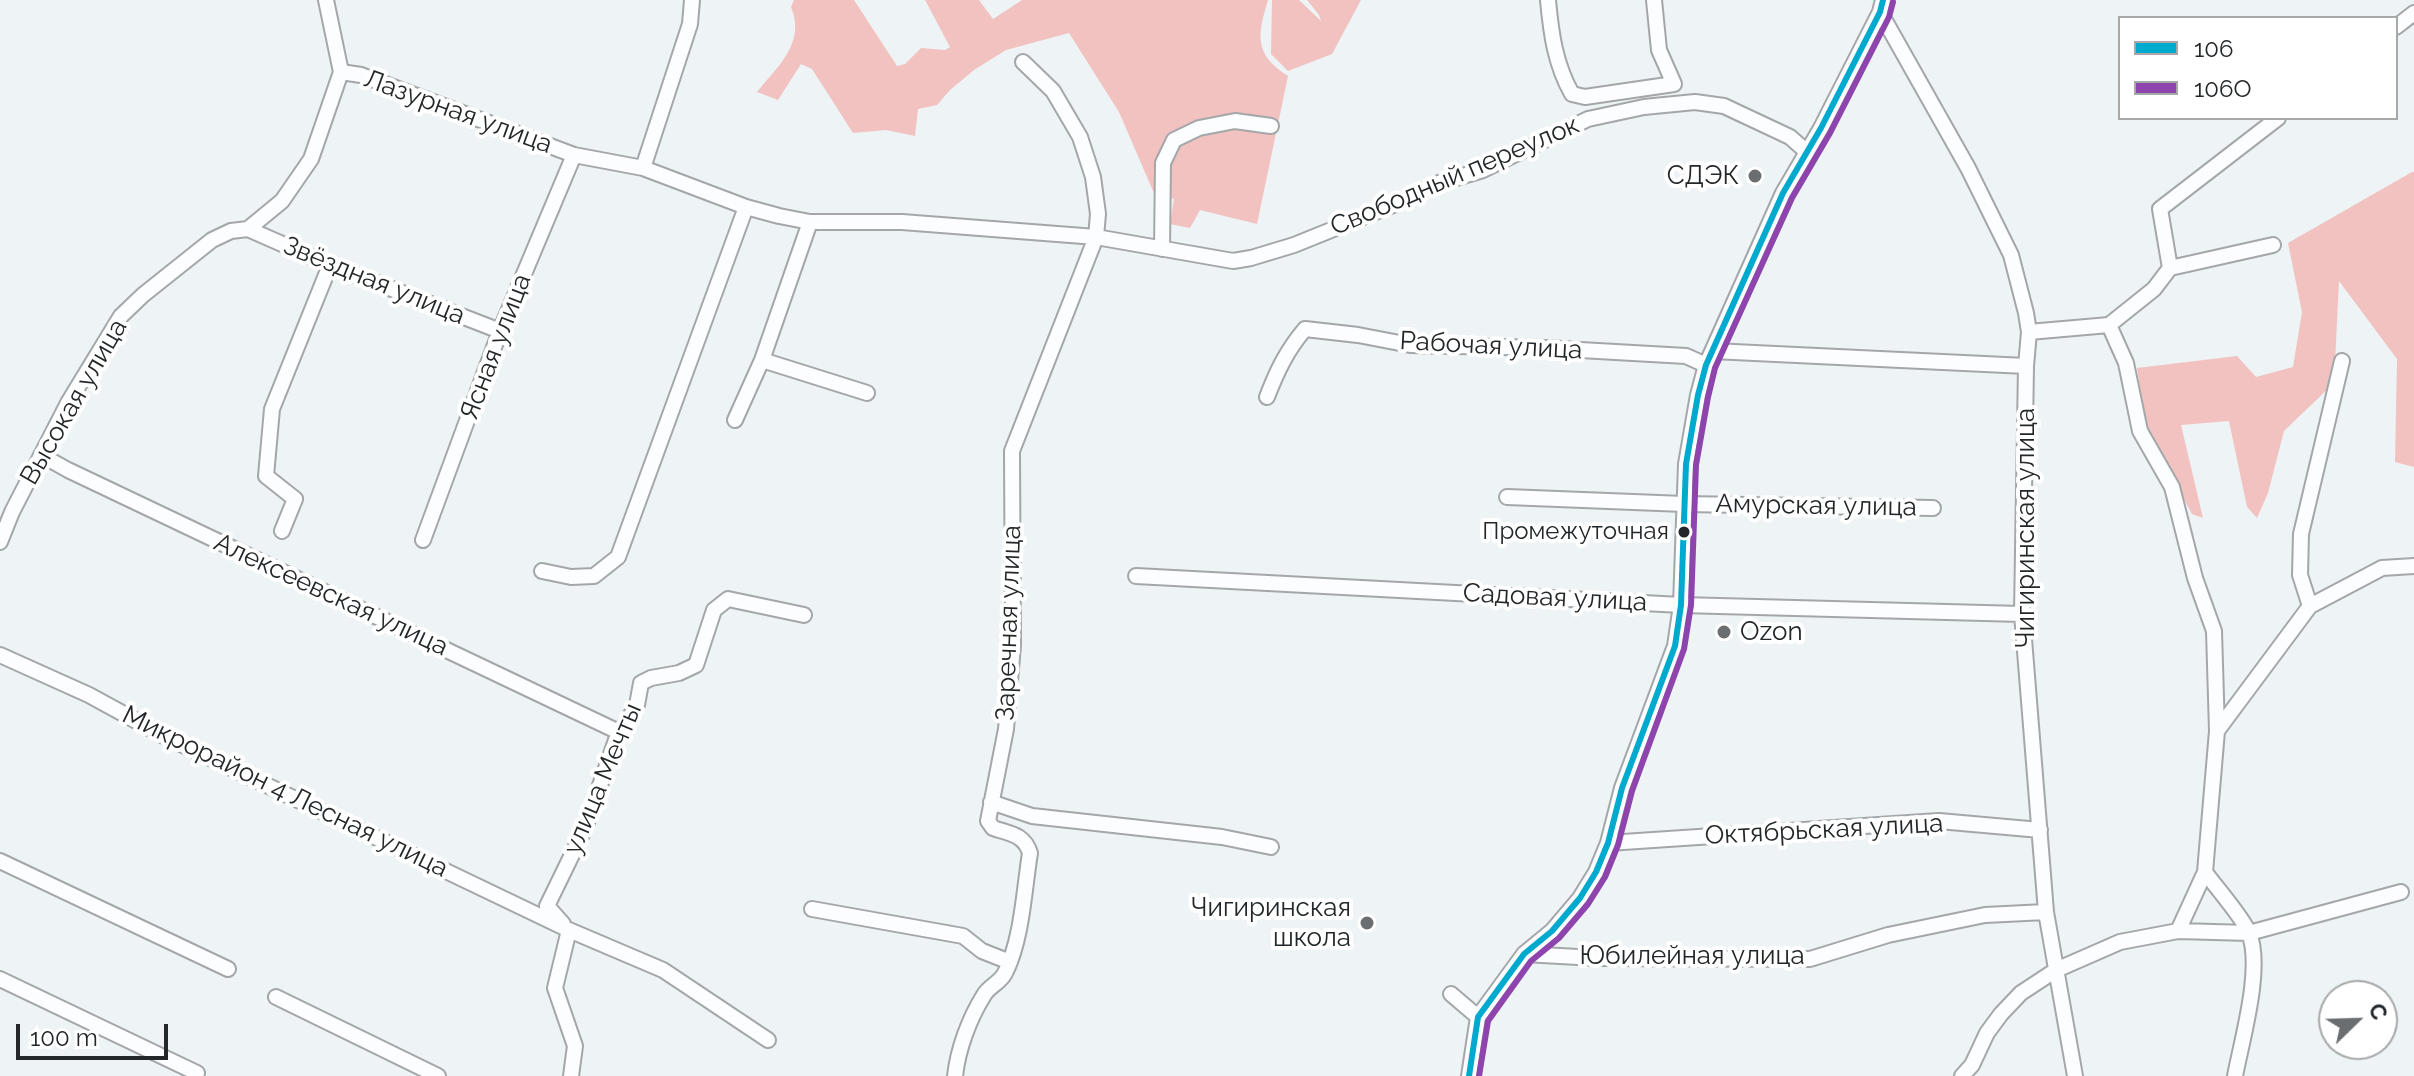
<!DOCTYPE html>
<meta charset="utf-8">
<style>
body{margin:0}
#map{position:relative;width:2414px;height:1076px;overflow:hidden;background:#eef3f5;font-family:Raleway,sans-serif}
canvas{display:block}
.legend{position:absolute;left:2118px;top:16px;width:280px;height:104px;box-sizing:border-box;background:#fff;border:2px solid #a7a9a9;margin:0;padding:10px 14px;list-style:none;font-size:24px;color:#242729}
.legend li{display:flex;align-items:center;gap:16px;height:40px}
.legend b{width:40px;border:2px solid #a7a9a9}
.north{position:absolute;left:2318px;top:980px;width:80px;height:80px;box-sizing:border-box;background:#fff;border:2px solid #a7a9a9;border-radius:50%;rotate:67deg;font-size:22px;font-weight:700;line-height:32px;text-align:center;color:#242729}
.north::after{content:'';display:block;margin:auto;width:28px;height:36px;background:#6b6e70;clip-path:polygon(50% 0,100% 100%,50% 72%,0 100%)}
.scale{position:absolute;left:16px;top:1024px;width:152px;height:36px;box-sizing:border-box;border:4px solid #242729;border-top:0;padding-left:10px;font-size:24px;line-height:28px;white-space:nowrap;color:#242729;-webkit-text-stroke:6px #fff;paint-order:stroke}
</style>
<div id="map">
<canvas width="2414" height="1076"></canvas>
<ul class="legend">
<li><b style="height:10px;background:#00a9ce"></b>106</li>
<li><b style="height:10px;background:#8e44ad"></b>106О</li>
</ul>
<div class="north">С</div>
<div class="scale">100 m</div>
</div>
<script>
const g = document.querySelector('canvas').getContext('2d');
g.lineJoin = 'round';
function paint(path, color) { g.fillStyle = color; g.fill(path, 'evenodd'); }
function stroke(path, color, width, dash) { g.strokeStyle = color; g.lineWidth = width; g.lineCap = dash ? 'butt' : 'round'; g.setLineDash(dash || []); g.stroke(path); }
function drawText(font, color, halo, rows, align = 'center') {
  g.font = font + ' Raleway,sans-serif'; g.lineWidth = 8; g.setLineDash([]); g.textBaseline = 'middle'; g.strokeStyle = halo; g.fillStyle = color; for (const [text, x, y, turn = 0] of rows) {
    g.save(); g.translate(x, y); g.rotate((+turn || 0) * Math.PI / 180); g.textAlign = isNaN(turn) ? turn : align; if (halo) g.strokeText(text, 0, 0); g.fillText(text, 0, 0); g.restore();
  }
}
paint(new Path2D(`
 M794,0H854L897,66L905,64L921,48L945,50L950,47L925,0H979L993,19L1022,0H1268C1257,36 1254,54 1288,76L1257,224L1200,210L1190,228L1170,224L1174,199L1153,191L1119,112L1069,33L1006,50L974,70L950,90L937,105L918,109L915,136L886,130L853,133L812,69L801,64L778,100L757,92C778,66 806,43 791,7Z
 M1272,0H1299L1321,21L1319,15L1307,0H1361L1332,54L1288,71L1271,54Z
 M2412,172H2414V467L2395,462L2397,359L2339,281L2334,383L2284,431L2268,493L2257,518L2247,507L2229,421L2181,425L2203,518L2192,514L2146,430L2137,368L2237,356L2256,377L2293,367L2302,312L2288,243Z`), '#f1c2bf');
const minor = new Path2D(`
 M1548,0C1551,33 1555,64 1572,94L1585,97L1674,84L1659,50L1654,0
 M1880,12L1968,168L2011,255L2026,313L2029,332L2026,366L2022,614L2046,912L2075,1076
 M2396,27L2414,13
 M341,72L361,75L574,155L643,168L746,207L779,216L810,222H902L1096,237L1233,261L1251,258L1294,245L1393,205L1439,183L1483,170L1588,119L1644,107L1695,102L1724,106L1790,137L1807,152
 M643,168L690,24L692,0
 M248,229L282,201L311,159L341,72L326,0
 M1162,249L1163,163L1174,140L1199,128L1235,121L1271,126
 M2170,268L2160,209L2278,118
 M2109,325L2154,289L2170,268L2273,245
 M2029,332L2109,325L2126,363L2140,431L2172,487L2195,578L2214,631L2217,731L2205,872C2215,886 2244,919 2249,933C2263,968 2242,1039 2235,1076
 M1713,351L2026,366
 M762,360L867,393
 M1267,397C1277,371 1287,350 1305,329L1358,335L1410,345L1545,348L1686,356L1706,365
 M735,420L762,360L810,222
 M41,455L68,470L621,733
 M1507,497L1684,504L1933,508
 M282,531L295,499L266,476L272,409L330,265
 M423,540L500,331L574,155
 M0,542L12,512L68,403L121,316L143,295L212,240L231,231L248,229L330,265L500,331
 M542,571L571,577L594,576L618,557L746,207
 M1136,576L1681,605L2022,614
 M2310,606L2300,575L2301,534L2342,361
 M0,655L89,695L164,736L569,930L663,970L768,1040
 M2217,731L2310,606L2382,568L2414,566
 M991,802L1032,816L1222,837L1271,847
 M1608,843L1939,821L2040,830
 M0,861L228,969
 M812,909L963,936L982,951L1010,962
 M563,924L547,906L585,828L616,740L637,705L641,683L651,678L679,673L696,665L714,610L728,599L804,615
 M569,930L555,988L575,1046L571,1076
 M2178,931L2205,872
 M1524,954L1596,958L1810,959L1888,935L1985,915L2046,912
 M0,979L197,1073
 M1451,994L1478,1017
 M276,997L438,1076
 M955,1076C958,1049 969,1019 984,995C989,986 1000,983 1005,973C1022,940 1024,890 1030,853C1024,834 1010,834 993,828L988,821L1006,729L1013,645L1012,451L1096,237L1098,214L1093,177L1080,137L1053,91L1023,62
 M1469,1076L1478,1017L1524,954L1552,931L1580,898L1596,872L1608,843L1622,788L1675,646L1681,605L1686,464L1698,395L1706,365L1783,193L1821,128L1880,12L1883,0
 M1962,1076L1972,1065L1987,1033L2001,1014L2021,993L2056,970L2120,942L2178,931L2249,933L2401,892`);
stroke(minor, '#a4a7a9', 18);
stroke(minor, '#fcfdfe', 14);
stroke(new Path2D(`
 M1469,1076L1478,1017L1524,954L1552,931L1580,898L1596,872L1608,843L1622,788L1675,646L1681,605L1686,464L1698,395L1706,365L1783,193L1821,128L1880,12L1883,0`), '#00a9ce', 6);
stroke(new Path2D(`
 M1479,1076L1488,1021L1531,961L1559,938L1588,904L1605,877L1618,845L1632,791L1684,649L1691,605L1696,465L1708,397L1715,368L1792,198L1830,133L1889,17L1893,2`), '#8e44ad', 6);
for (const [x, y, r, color] of [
 [1755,176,8,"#6b6e70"],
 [1684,532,7,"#242729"],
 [1724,632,8,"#6b6e70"],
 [1367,923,8,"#6b6e70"]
]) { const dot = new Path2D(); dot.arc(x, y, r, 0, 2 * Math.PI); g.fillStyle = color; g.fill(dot); stroke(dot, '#fff', 3); }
drawText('24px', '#242729', '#fff', [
 ["Промежуточная",1669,532]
], 'right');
drawText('26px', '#242729', '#fff', [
 ["Лазурная улица",458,112,20],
 ["Свободный переулок",1455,176,-23],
 ["Звёздная улица",374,281,22],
 ["Рабочая улица",1491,346,3],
 ["Ясная улица",496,347,-69],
 ["Высокая улица",74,402,-60],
 ["Амурская улица",1816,506,1],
 ["Чигиринская улица",2026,528,-90],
 ["Алексеевская улица",331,595,25],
 ["Садовая улица",1555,598,3],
 ["Заречная улица",1009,623,-88],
 ["улица Мечты",603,779,-67],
 ["Микрорайон 4 Лесная улица",285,792,26],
 ["Октябрьская улица",1824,830,-3],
 ["Юбилейная улица",1692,956]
]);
drawText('26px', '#242729', '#fff', [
 ["СДЭК",1739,176],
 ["Ozon",1740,632,"left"],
 ["Чигиринская",1351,908],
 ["школа",1351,938]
], 'right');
</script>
